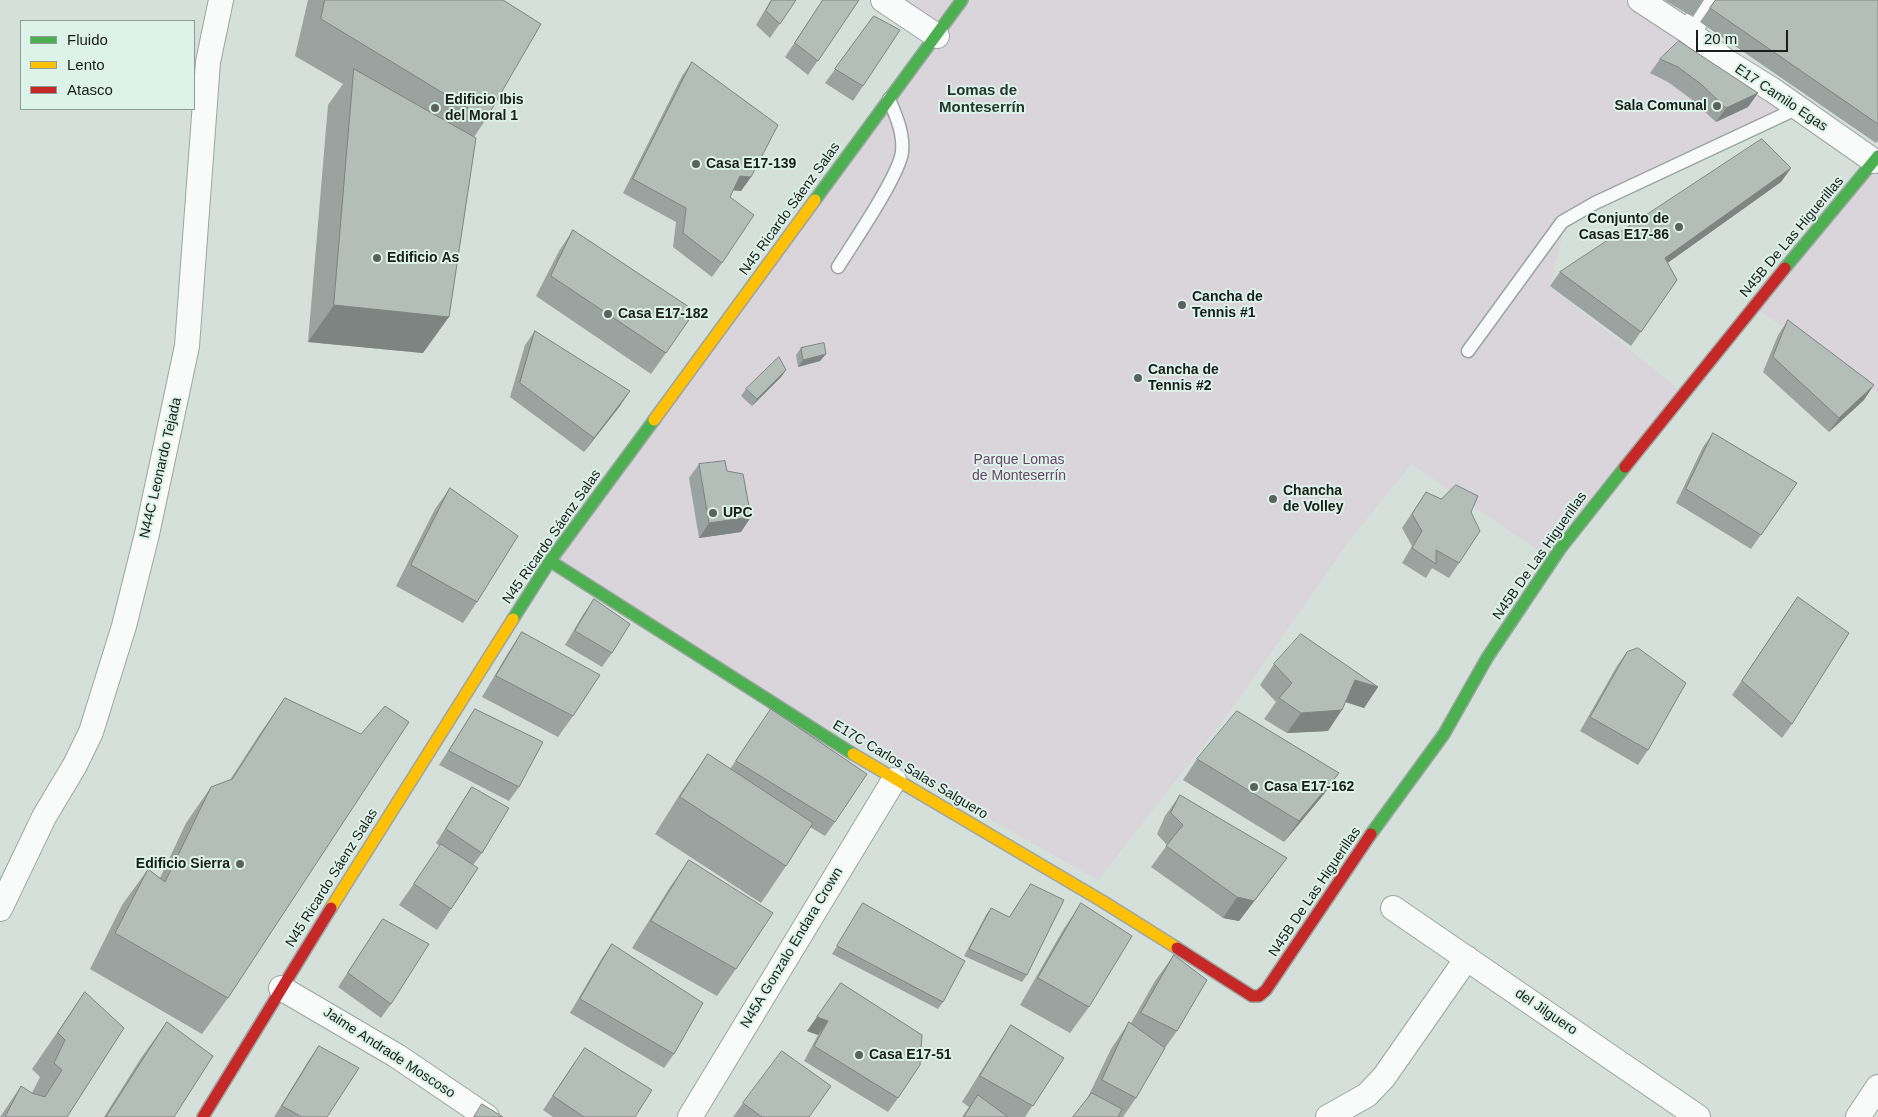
<!DOCTYPE html>
<meta charset="utf-8">
<style>
body{margin:0}
#map{position:relative;width:1878px;height:1117px;overflow:hidden;background:#d5e0db;font-family:Helvetica,sans-serif}
canvas{display:block}
.legend{position:absolute;left:20px;top:20px;width:175px;height:90px;box-sizing:border-box;background:#ddf2e9;border:1px solid #8e9d97;margin:0;padding:6px 9px;list-style:none;font-size:15px;color:#171e1b}
.legend li{display:flex;align-items:center;gap:10px;height:25px}
.legend b{width:25px;border:1px solid #8e9d97}
.scale{position:absolute;left:1696px;top:30px;width:92px;height:22px;box-sizing:border-box;border:2px solid #171e1b;border-top:0;padding-left:6px;font-size:15px;line-height:18px;white-space:nowrap;color:#171e1b;-webkit-text-stroke:4px #ddf2e9;paint-order:stroke}
</style>
<div id="map">
<canvas width="1878" height="1117"></canvas>
<ul class="legend">
<li><b style="height:6px;background:#4caf50"></b>Fluido</li>
<li><b style="height:6px;background:#ffc107"></b>Lento</li>
<li><b style="height:6px;background:#c62828"></b>Atasco</li>
</ul>
<div class="scale">20 m</div>
</div>
<script>
const g = document.querySelector('canvas').getContext('2d');
g.lineJoin = 'round';
function paint(path, color) { g.fillStyle = color; g.fill(path, 'evenodd'); }
function stroke(path, color, width, dash) { g.strokeStyle = color; g.lineWidth = width; g.lineCap = dash ? 'butt' : 'round'; g.setLineDash(dash || []); g.stroke(path); }
function drawText(font, color, halo, rows, align = 'center') {
  g.font = font + ' Helvetica,sans-serif'; g.lineWidth = 4; g.setLineDash([]); g.textBaseline = 'middle'; g.strokeStyle = halo; g.fillStyle = color; for (const [text, x, y, turn = 0] of rows) {
    g.save(); g.translate(x, y); g.rotate((+turn || 0) * Math.PI / 180); g.textAlign = isNaN(turn) ? turn : align; if (halo) g.strokeText(text, 0, 0); g.fillText(text, 0, 0); g.restore();
  }
}
paint(new Path2D(`
 M886,0H1623L1791,108L1565,224L1550,286L1680,390L1553,560L1411,464L1349,541L1231,710L1098,880L726,671L550,561L937,36Z
 M1878,152V393L1753,306Z`), '#dad4db');
const lane = new Path2D(`
 M838,267C853,243 899,176 902,152C904,133 896,116 889,99
 M1468,351L1562,222L1595,203L1798,108`);
const street = new Path2D(`
 M883,0L937,36
 M1640,0L1689,32L1726,61L1774,91L1874,161
 M1689,32L1709,0
 M1393,908L1698,1117
 M0,909L44,817L75,765L91,732L124,626L147,534L187,346L208,62L221,0
 M281,988L397,1056L487,1117
 M690,1117L894,780
 M1328,1117L1367,1095L1384,1077L1467,958
 M1858,1117L1878,1087`);
const fast = new Path2D(`
 M815,200L962,0
 M1785,268L1878,156
 M550,561L853,754
 M513,619L550,561L654,420
 M1371,834L1444,734L1487,658L1560,549L1625,467`);
const slow = new Path2D(`
 M654,420L815,200
 M853,754L1102,901L1177,948
 M331,908L513,619`);
const jam = new Path2D(`
 M1625,467L1785,268
 M1177,948L1252,996H1259L1266,990L1371,834
 M203,1117L331,908`);
stroke(lane, '#9ca5a1', 15);
stroke(street, '#9ca5a1', 26);
stroke(fast, '#9ca5a1', 14);
stroke(slow, '#9ca5a1', 14);
stroke(jam, '#9ca5a1', 14);
stroke(lane, '#f9fafa', 12);
stroke(street, '#f9fafa', 24);
stroke(fast, '#4caf50', 11);
stroke(slow, '#ffc107', 11);
stroke(jam, '#c62828', 11);
paint(new Path2D(`
 M308,0H503L486,119L474,137L423,353L308,342L328,105L343,84L295,56Z
 M771,0H796L770,38L756,25Z
 M823,0H859L808,75L785,57Z
 M1664,0H1704L1693,17Z
 M1715,0H1878V141L1876,143L1700,22Z
 M874,16L863,86L853,101L825,83Z
 M1660,59L1758,93L1748,107L1716,122L1691,99L1668,82L1650,73Z
 M692,62L751,177L741,191L733,190L730,197L722,263L712,277L673,247L676,222L623,193L682,76Z
 M1791,168L1781,182L1667,263L1677,280L1631,346L1550,286L1560,272Z
 M573,230L666,353L651,374L536,296L559,251Z
 M1788,320L1864,400L1829,432L1763,372L1778,335Z
 M535,331L620,406L584,452L510,397L525,345Z
 M801,348L826,354L820,361L798,367L796,355Z
 M786,370L781,377L752,406L741,396L746,389Z
 M1713,433L1797,483L1751,549L1676,503L1703,447Z
 M699,464L727,471L741,532L699,538L689,478Z
 M450,488L477,602L463,623L396,586L435,509Z
 M1426,492L1471,512L1459,563L1449,578L1432,568L1426,578L1402,563L1412,546L1402,528Z
 M1798,597L1792,724L1782,738L1732,695Z
 M594,599L612,653L602,667L565,645L584,613Z
 M522,632L573,716L558,737L482,697L508,653Z
 M1627,652L1648,750L1638,765L1580,731L1617,666Z
 M1274,664L1378,687L1364,708L1345,702L1328,731L1287,733L1264,719L1276,702L1260,685Z
 M285,698L228,998L202,1034L90,969L122,905L148,869L160,878L186,823L211,787L230,780L259,735Z
 M475,709L519,787L509,801L439,765Z
 M761,724L835,822L825,836L810,827L786,866L761,903L655,834L682,791L708,754L730,769Z
 M1197,759L1339,773L1324,794L1284,842L1183,780Z
 M472,787L482,853L473,865L451,909L437,930L399,905L440,846L436,843L462,802Z
 M1180,795L1272,878L1239,921L1223,918L1151,867L1167,845L1157,834L1165,816Z
 M689,860L736,969L717,996L632,948L670,887Z
 M863,903L943,1002L938,1009L832,954Z
 M1081,903L1089,1007L1070,1033L1020,1005L1063,930Z
 M991,908L1027,975L1022,982L964,956L986,915Z
 M383,919L391,1004L381,1018L338,987Z
 M612,944L674,1054L664,1068L570,1013L602,958Z
 M1174,955L1177,1031L1165,1048L1136,1098L1123,1117H1073L1087,1099L1111,1049L1129,1022L1131,1023L1155,981Z
 M841,983L898,1098L888,1112L804,1061L818,1035L807,1031Z
 M85,992L67,1117H0L21,1086L32,1093L40,1077L32,1069Z
 M167,1022L174,1117H104L141,1058Z
 M1011,1025L1064,1058L1025,1117H962L969,1107L962,1102L993,1052Z
 M319,1046L327,1117H274L309,1060Z
 M575,1062L635,1117H553L543,1110Z
 M743,1103L809,1117H733Z`), '#9aa39f');
paint(new Path2D(`
 M1758,93L1748,107L1716,122L1726,108Z
 M1791,168L1781,182L1655,272L1665,258Z
 M740,176L751,177L741,191L730,190Z
 M334,305L449,317L423,353L308,342Z
 M826,354L820,361L798,367L803,360Z
 M786,370L781,377L752,406L757,399Z
 M1874,385L1864,400L1829,432L1839,418Z
 M630,391L620,406L584,452L594,438Z
 M751,517L741,532L699,538L709,523Z
 M1355,680L1378,687L1364,708L1340,700Z
 M1342,710L1328,731L1287,733L1301,713Z
 M1339,773L1324,794L1284,842L1299,821Z
 M1287,858L1272,878L1239,921L1223,918L1237,897Z
 M817,1017L828,1021L818,1035L807,1031Z`), '#7d8582');
const building = new Path2D(`
 M325,0H503L541,24L486,119L321,19Z
 M772,0H796L780,24L766,11Z
 M823,0H859L818,61L795,43Z
 M1716,0H1878V124L1710,8Z
 M874,16L900,30L863,86L835,69Z
 M1679,41L1758,93L1726,108L1701,84L1678,67L1660,59Z
 M692,62L778,125L751,177L740,176L730,197L754,215L722,263L683,233L686,208L633,179Z
 M354,69L476,138L449,317L334,305Z
 M1762,139L1791,168L1665,258L1677,280L1641,332L1560,272Z
 M573,230L695,311L666,353L551,276Z
 M1788,320L1874,385L1839,418L1773,357Z
 M535,331L630,391L594,438L520,383Z
 M824,343L826,354L803,360L801,348Z
 M779,357L786,370L757,399L746,389Z
 M1713,433L1797,483L1761,535L1686,489Z
 M725,461L727,471L743,474L751,517L709,523L699,464Z
 M1456,485L1478,496L1471,512L1480,531L1459,563L1436,550V564L1412,548L1422,531L1412,514L1426,492L1441,499Z
 M450,488L518,536L477,602L411,565Z
 M1798,597L1849,633L1792,724L1742,681Z
 M594,599L630,624L612,653L575,631Z
 M522,632L600,675L573,716L496,676Z
 M1301,634L1378,687L1355,680L1342,710L1301,713L1279,698L1292,683L1274,664Z
 M1638,648L1686,683L1648,750L1590,717L1627,652Z
 M285,698L361,734L385,706L409,722L228,998L115,933L148,869L165,882L211,787L232,779Z
 M475,709L543,742L519,787L449,751Z
 M771,709L867,774L835,822L736,761Z
 M1237,711L1339,773L1299,821L1197,759Z
 M708,754L813,823L786,866L680,797Z
 M472,787L509,808L482,853L446,829Z
 M1180,795L1287,858L1254,901L1237,897L1166,846L1183,825L1171,813Z
 M441,844L478,868L451,909L414,884Z
 M689,860L773,913L736,969L651,921Z
 M1031,884L1064,900L1027,975L969,949L991,908L1009,917Z
 M863,903L965,961L943,1002L837,946Z
 M1081,903L1132,936L1089,1007L1038,978Z
 M383,919L429,944L391,1004L348,973Z
 M612,944L703,1003L674,1054L580,999Z
 M1174,955L1207,980L1177,1031L1141,1013Z
 M841,983L922,1035L920,1065L898,1098L814,1046L828,1021L817,1017Z
 M85,992L124,1028L67,1117H5L21,1086L32,1093L45,1097L62,1070L54,1063L65,1040L58,1033Z
 M167,1022L213,1056L174,1117H106Z
 M1129,1022L1165,1048L1136,1098L1102,1080Z
 M1011,1025L1064,1058L1033,1106L980,1076Z
 M319,1046L359,1068L327,1117H302L282,1106Z
 M585,1048L652,1090L635,1117H584L553,1096Z
 M782,1051L831,1086L809,1117H762L743,1103Z
 M1092,1093L1122,1109L1118,1117H1073Z
 M978,1095L1008,1117H964Z
 M482,1104L503,1117H474Z`);
paint(building, '#b3beb9');
stroke(building, '#7d8582', 1);
for (const [x, y, r, color] of [
 [1717,106,5,"#5a625e"],
 [435,108,5,"#5a625e"],
 [696,164,5,"#5a625e"],
 [1679,227,5,"#5a625e"],
 [377,258,5,"#5a625e"],
 [1182,305,5,"#5a625e"],
 [608,314,5,"#5a625e"],
 [1138,378,5,"#5a625e"],
 [1273,499,5,"#5a625e"],
 [713,513,5,"#5a625e"],
 [1254,787,5,"#5a625e"],
 [240,864,5,"#5a625e"],
 [859,1055,5,"#5a625e"]
]) { const dot = new Path2D(); dot.arc(x, y, r, 0, 2 * Math.PI); g.fillStyle = color; g.fill(dot); stroke(dot, '#ddf2e9', 2); }
drawText('14px', '#171e1b', '#ddf2e9', [
 ["E17 Camilo Egas",1781,98,34],
 ["N45 Ricardo Sáenz Salas",790,209,-54],
 ["N45B De Las Higuerillas",1792,237,-50],
 ["N44C Leonardo Tejada",161,468,-77],
 ["N45 Ricardo Sáenz Salas",552,537,-55],
 ["N45B De Las Higuerillas",1540,556,-55],
 ["E17C Carlos Salas Salguero",910,770,31],
 ["N45 Ricardo Sáenz Salas",332,878,-58],
 ["N45B De Las Higuerillas",1315,892,-56],
 ["N45A Gonzalo Endara Crown",792,948,-59],
 ["del Jilguero",1546,1012,34],
 ["Jaime Andrade Moscoso",389,1053,33]
]);
drawText('bold 14px', '#171e1b', '#ddf2e9', [
 ["Edificio Ibis",445,100],
 ["del Moral 1",445,116],
 ["Sala Comunal",1707,106,"right"],
 ["Casa E17-139",706,164],
 ["Conjunto de",1669,219,"right"],
 ["Casas E17-86",1669,235,"right"],
 ["Edificio As",387,258],
 ["Cancha de",1192,297],
 ["Tennis #1",1192,313],
 ["Casa E17-182",618,314],
 ["Cancha de",1148,370],
 ["Tennis #2",1148,386],
 ["Chancha",1283,491],
 ["de Volley",1283,507],
 ["UPC",723,513],
 ["Casa E17-162",1264,787],
 ["Edificio Sierra",230,864,"right"],
 ["Casa E17-51",869,1055]
], 'left');
drawText('14px', '#684364', '#ddf2e9', [
 ["Parque Lomas",1019,460],
 ["de Monteserrín",1019,476]
]);
drawText('bold 15px', '#26362f', '#ddf2e9', [
 ["Lomas de",982,91],
 ["Monteserrín",982,108]
]);
</script>
